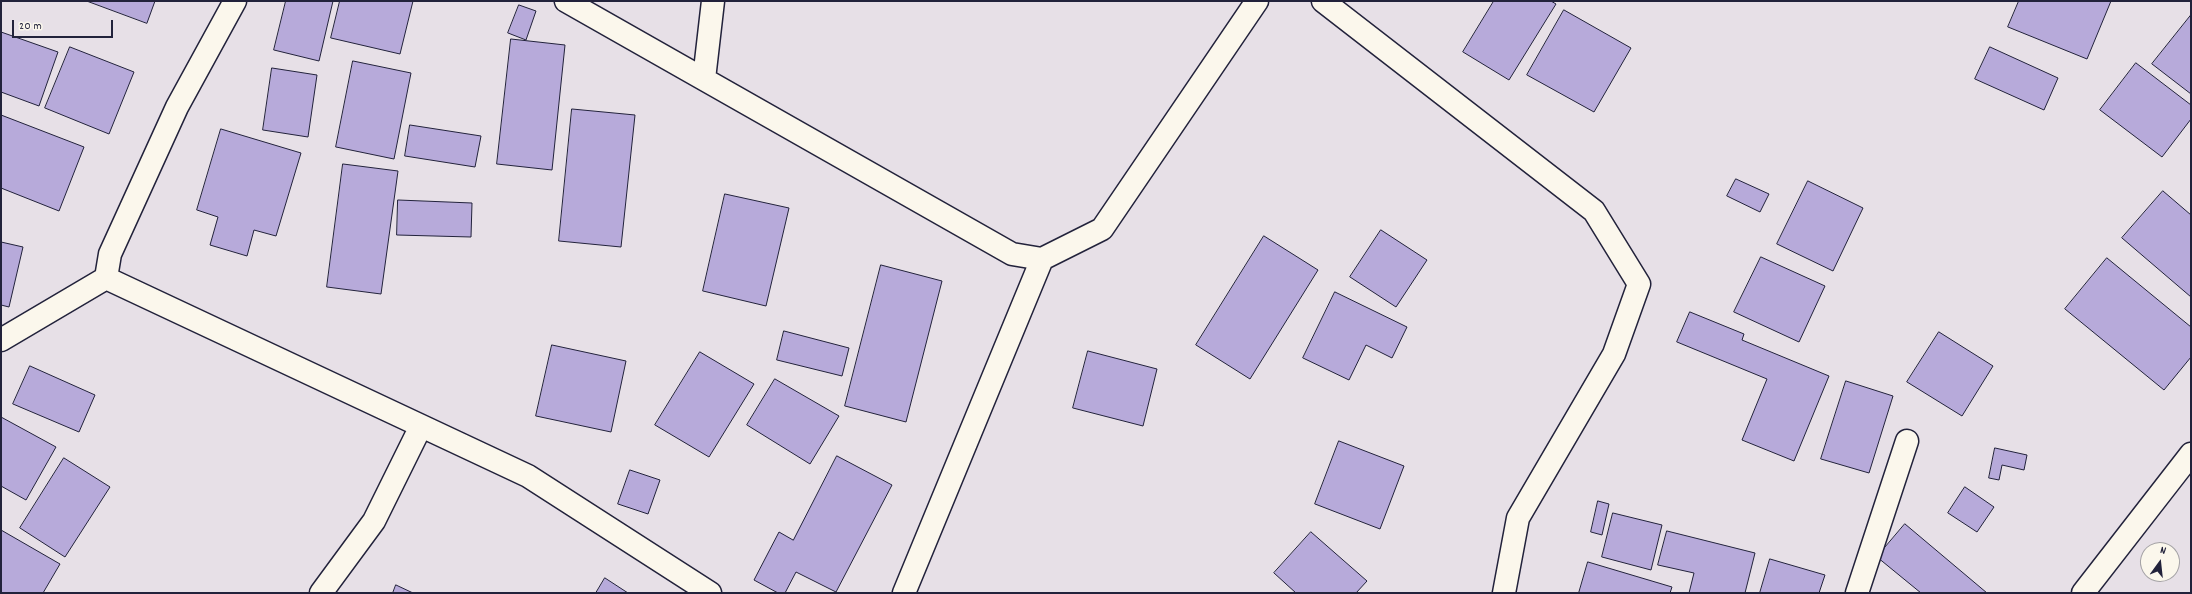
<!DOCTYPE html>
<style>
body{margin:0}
#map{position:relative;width:2192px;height:594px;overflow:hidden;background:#e7e0e7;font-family:Dekko,sans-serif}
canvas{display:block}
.frame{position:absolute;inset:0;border:2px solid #22223b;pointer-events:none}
.north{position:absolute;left:2140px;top:542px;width:40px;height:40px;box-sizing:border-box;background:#fbf7ec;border:1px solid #a4a2a5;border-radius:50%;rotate:15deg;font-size:11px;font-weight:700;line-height:16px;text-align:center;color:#22223b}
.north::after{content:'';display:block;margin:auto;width:14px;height:18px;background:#22223b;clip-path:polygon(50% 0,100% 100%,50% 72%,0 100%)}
.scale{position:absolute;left:12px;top:20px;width:101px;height:18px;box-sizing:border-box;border:2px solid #22223b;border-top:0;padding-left:5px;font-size:12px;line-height:14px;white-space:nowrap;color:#22223b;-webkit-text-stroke:3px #fbf7ec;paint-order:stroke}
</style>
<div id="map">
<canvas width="2192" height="594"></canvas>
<div class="frame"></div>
<div class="north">N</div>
<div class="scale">20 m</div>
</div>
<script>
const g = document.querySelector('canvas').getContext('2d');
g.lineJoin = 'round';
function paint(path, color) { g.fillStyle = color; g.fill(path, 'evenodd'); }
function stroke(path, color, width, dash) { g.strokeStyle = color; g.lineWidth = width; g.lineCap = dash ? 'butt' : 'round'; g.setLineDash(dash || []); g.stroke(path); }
const building = new Path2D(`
 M87,1H155L147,23Z
 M286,1H333L319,61L274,50Z
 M340,1H413L400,54L331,38Z
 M1494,1H1551L1556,4L1509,80L1463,52Z
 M2019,1H2111L2087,59L2008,27Z
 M519,5L536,11L526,40L508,33Z
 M1564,10L1631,48L1594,112L1527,75Z
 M2191,15V94L2152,64Z
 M1,32L58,52L39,106L1,92Z
 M511,39L565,45L552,170L497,164Z
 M70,47L134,72L109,134L45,108Z
 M1990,47L2058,78L2044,110L1975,79Z
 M353,61L411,73L394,159L336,147Z
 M2136,63L2191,105V119L2162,157L2100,110Z
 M272,68L317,75L308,137L263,130Z
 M572,109L635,115L621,247L559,241Z
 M1,115L84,147L59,211L1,188Z
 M410,125L481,136L475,167L405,156Z
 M221,129L301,153L276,236L254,230L247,256L210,245L218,217L197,210Z
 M343,164L398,171L381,294L327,287Z
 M1736,179L1769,194L1760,212L1727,196Z
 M1808,181L1863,208L1833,271L1777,244Z
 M2163,191L2191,215V297L2122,238Z
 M725,194L789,208L766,306L703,291Z
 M398,200L472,203L471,237L397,235Z
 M1381,230L1427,260L1396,307L1350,277Z
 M1264,236L1318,270L1250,379L1196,345Z
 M1,242L23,247L9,307L1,305Z
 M1761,257L1825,286L1799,342L1734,312Z
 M2107,258L2191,327V357L2164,390L2065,309Z
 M881,265L942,281L906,422L845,406Z
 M1335,292L1407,327L1392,358L1366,345L1349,380L1303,358Z
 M1690,312L1744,334L1742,340L1829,376L1794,461L1742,440L1767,379L1677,342Z
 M784,331L849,348L842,376L777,360Z
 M1939,332L1993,366L1962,416L1907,382Z
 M552,345L626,361L611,432L536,416Z
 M1088,351L1157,369L1143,426L1073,408Z
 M700,352L754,384L709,457L655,425Z
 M30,366L95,395L79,432L13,404Z
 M775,379L839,416L810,464L747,425Z
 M1846,381L1893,396L1869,473L1821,459Z
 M1,417L56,447L26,500L1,486Z
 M1339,441L1404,466L1380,529L1315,504Z
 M1995,448L2027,455L2024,470L2002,465L1999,480L1989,478Z
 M837,456L892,485L836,592L796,572L785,593H778L754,580L779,532L793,540Z
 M64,458L110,487L65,557L20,528Z
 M630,470L660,480L648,514L618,504Z
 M1965,487L1994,507L1977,532L1948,513Z
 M1598,501L1609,504L1602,535L1591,532Z
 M1613,513L1662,525L1651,570L1602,557Z
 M1905,524L1987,593H1921L1877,557Z
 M1,530L60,564L43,593H1Z
 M1667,531L1755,553L1745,593H1689L1694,573L1658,565Z
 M1311,532L1367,581L1356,593H1296L1274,573Z
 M1770,559L1825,575L1819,593H1760Z
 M1588,562L1672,587L1670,593H1579Z
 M605,578L628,593H596Z
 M396,585L413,593H393Z`);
paint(building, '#b7aada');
stroke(building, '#22223b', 1);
const minor = new Path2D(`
 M566,1L1012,254L1042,259L1102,229L1257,1
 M1323,1L1594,211L1639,284L1614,354L1518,518L1504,593
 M704,79L713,1
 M106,278L528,476L710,593
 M106,278L110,254L177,107L235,1
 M1,340L106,278
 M321,593L374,521L421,426
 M904,593L1042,259
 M1857,593L1907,441
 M2083,593L2191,454`);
stroke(minor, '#22223b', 25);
stroke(minor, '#fbf7ec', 22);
</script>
